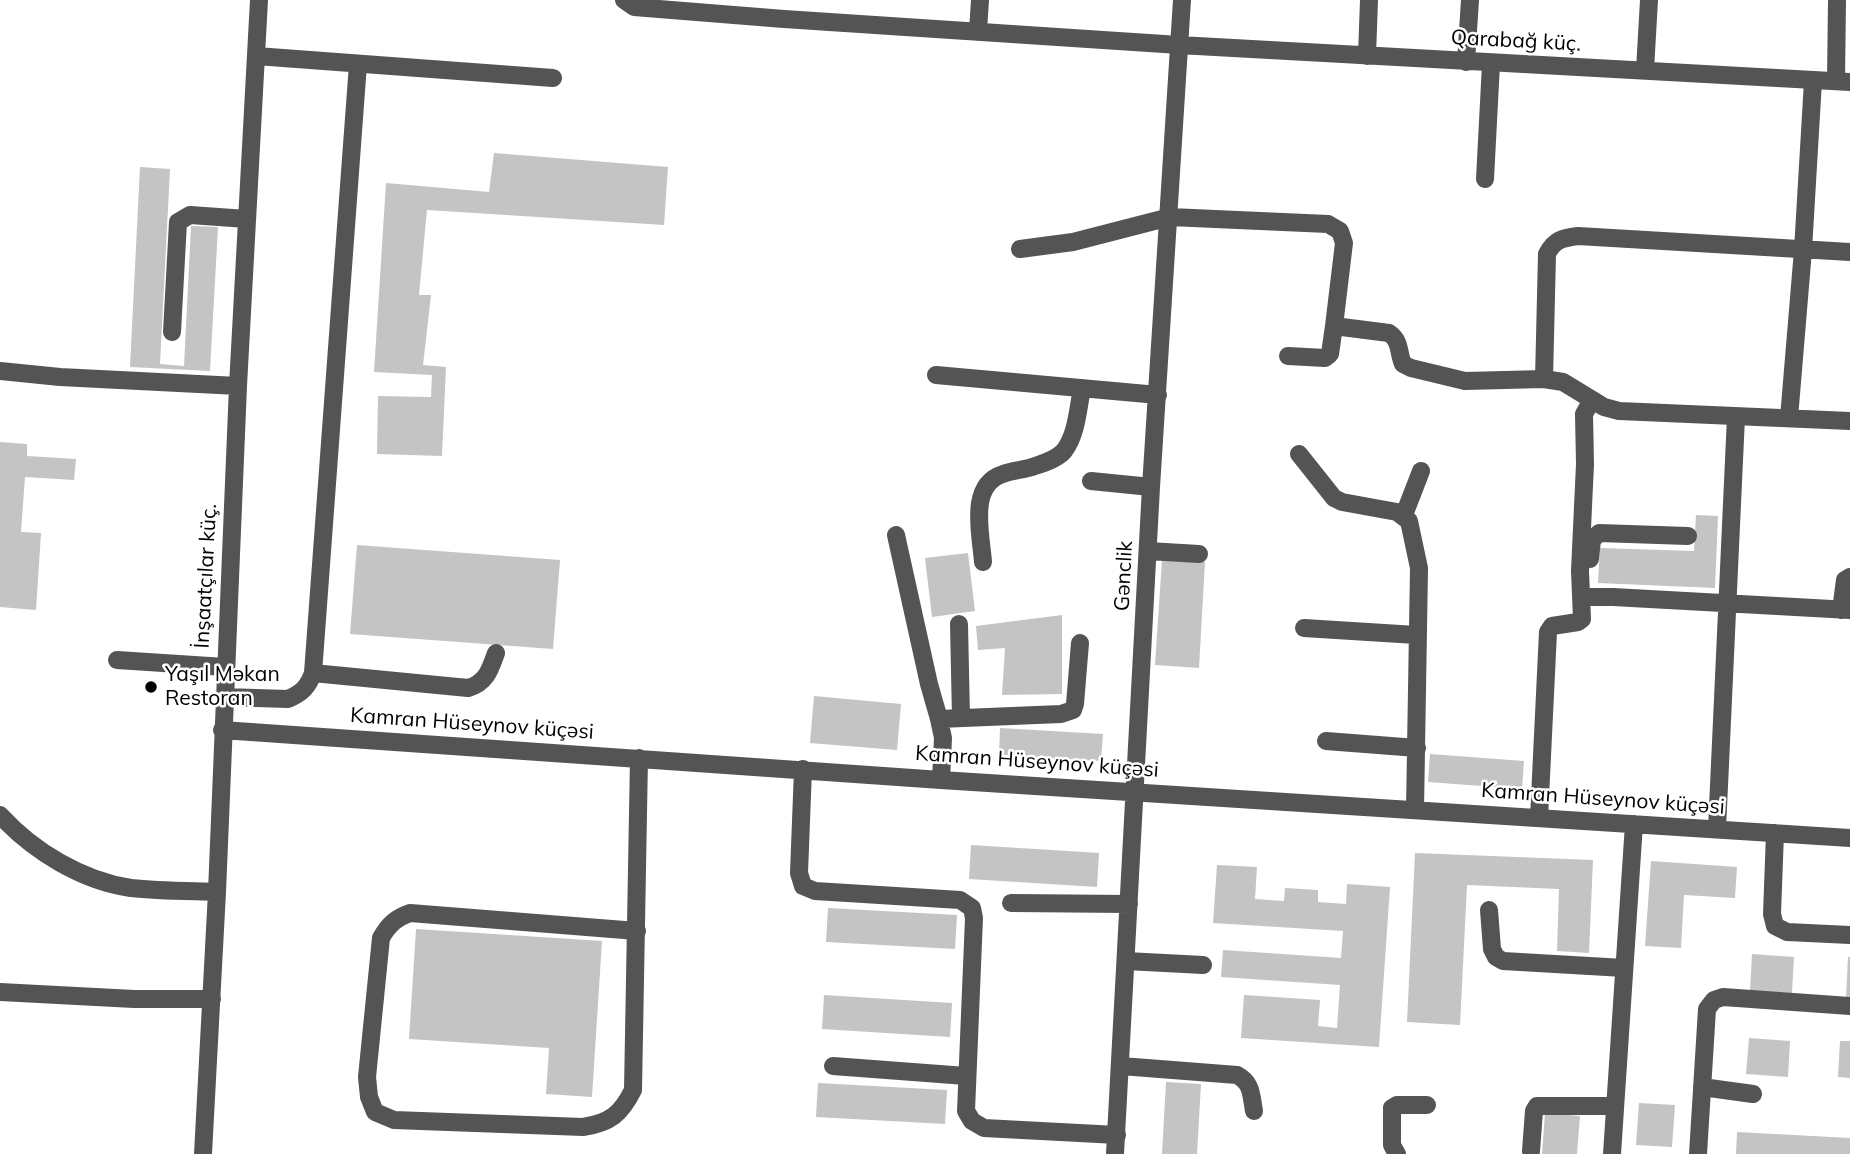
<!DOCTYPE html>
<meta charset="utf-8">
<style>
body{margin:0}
canvas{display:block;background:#fff}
</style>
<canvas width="1850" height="1154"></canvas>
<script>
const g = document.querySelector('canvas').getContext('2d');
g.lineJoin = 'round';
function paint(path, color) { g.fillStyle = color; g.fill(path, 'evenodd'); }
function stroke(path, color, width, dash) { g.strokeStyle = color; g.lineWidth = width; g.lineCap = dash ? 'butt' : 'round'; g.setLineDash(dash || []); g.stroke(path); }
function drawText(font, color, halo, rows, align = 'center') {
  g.font = font + ' Mulish,sans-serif'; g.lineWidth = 5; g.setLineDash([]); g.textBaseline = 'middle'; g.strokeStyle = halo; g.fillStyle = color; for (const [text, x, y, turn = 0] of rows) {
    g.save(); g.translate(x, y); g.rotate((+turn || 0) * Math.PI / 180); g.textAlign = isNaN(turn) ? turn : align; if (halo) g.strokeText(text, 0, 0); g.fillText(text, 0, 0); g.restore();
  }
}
paint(new Path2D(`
 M494,153L668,167L664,225L427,210L419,295H431L423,365L446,367L442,456L377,454L378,396L431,397L432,375L374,372L386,183L489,192Z
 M140,167L170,169L160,364L184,366L191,226L218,227L210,371L130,367Z
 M0,442L27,444V456L76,459L74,480L25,477L21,532L41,533L36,610L0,607Z
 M1696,515L1718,516L1715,588L1598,583L1600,548L1694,551Z
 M357,545L560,560L553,649L350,634Z
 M968,553L975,611L932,617L925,558Z
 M1162,560L1205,562L1199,668L1155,665Z
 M1062,615V694L1002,695L1005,648L978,650L976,626Z
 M814,696L901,704L897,750L810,743Z
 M1000,728L1103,734L1101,761L999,755Z
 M1430,754L1524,761L1522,789L1428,782Z
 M971,845L1099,853L1097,887L969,879Z
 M1415,853L1593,860L1589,953L1557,951L1559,889L1467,885L1460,1025L1407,1022Z
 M1651,861L1737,867L1735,898L1684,895L1681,948L1645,946Z
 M1217,865L1257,867L1255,899L1284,901L1285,888L1318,890V902L1346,904L1347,884L1390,887L1379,1047L1241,1038L1244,995L1320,1000L1318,1026L1337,1028L1340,985L1221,977L1223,950L1341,958L1343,931L1213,923Z
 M828,908L957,915L955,949L826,942Z
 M416,929L602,941L592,1097L546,1094L549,1048L409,1039Z
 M1752,954L1794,957L1792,993L1750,991Z
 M1848,957H1850V998H1846Z
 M824,995L952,1003L950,1037L822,1029Z
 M1749,1038L1790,1041L1788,1077L1746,1074Z
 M1840,1041H1850V1078L1838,1077Z
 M1166,1082L1201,1084L1197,1154H1162Z
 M818,1083L947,1090L945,1124L816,1117Z
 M1639,1103L1675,1105L1672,1147L1636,1145Z
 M1545,1113L1580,1116L1577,1154H1542Z
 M1737,1132L1850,1138V1154H1736Z`), '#c4c4c4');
stroke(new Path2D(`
 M624,0L634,7L784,19L1179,45L1850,82
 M978,31L980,0
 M256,56L553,78
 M1367,56L1369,0
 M1466,62L1470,0
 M1645,70L1649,0
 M1836,81L1837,0
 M1485,179L1491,64
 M1020,249L1073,242L1170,217L1328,224L1340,231L1344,243L1334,326L1389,333C1401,341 1398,353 1403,364L1411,368L1465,381L1544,379L1563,382L1604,407L1619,411L1850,421
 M172,332L178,222L190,215L247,219
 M1288,356L1325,358L1330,354L1334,326
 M0,371L60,377L238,386
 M936,375L1158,395
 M1544,379L1547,254C1554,240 1562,238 1578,236L1850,252
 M1789,418L1803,250L1813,81
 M1299,454L1334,498L1342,502L1397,512L1409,521L1419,568L1415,810
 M1091,481L1151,487
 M1404,515L1421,471
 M896,535L929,684L939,719
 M1148,551L1199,554
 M1590,559L1592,540L1599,533L1688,536
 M983,562C981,534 968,485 1003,474C1013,470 1025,470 1035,466C1045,463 1057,459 1064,451C1077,434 1078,408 1082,388
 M1582,597H1613L1850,610
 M1841,610L1845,580L1850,577
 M959,624L961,718
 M1304,628L1416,635
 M117,660L225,667
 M313,673L468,688C486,683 490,670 496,653
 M224,697L288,699C302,693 308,687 313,673L358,64
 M222,730L941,780L1850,838
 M1326,741L1417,748
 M803,769L799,873L803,886L815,891L960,900L972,908L974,918L966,1111L972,1121L984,1128L1117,1135
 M941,780L943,738L939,719L1061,714L1073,710L1075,704L1080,643
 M0,815C33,851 82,881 131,888C159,891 189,891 217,892
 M1539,818L1548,632L1552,626L1578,622L1582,619L1580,571L1585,464L1584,414L1592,400
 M1717,829L1736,417
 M1775,833L1772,914L1775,926L1787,932L1850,935
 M1011,903L1129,904
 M1489,910L1492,949L1496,957L1503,961L1624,968
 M637,931L410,913C396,918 389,924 381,938L367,1077L369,1097L375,1112L394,1120L583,1127C610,1123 621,1114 633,1090L639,758
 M1126,961L1203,965
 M0,992L134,999H212
 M833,1066L966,1076
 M1121,1066L1237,1075C1252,1083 1251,1094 1254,1111
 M1702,1087L1753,1094
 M1531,1151L1534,1111L1537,1106H1615
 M203,1154L217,892L238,386L259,0
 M1115,1154L1151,487L1182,0
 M1397,1154L1392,1145V1108L1397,1105H1427
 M1612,1154L1634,824
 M1698,1154L1707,1009L1714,1000L1723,997L1850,1006`), '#545454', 18);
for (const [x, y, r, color] of [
 [151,687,7,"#000"]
]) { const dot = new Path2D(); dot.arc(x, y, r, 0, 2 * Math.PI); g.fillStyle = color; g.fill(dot); stroke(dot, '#fff', 2.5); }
drawText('21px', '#000', '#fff', [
 ["Qarabağ küç.",1516,41,3],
 ["İnşaatçılar küç.",206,576,-87],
 ["Gənclik",1124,576,-87],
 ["Kamran Hüseynov küçəsi",472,724,4],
 ["Kamran Hüseynov küçəsi",1037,762,4],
 ["Kamran Hüseynov küçəsi",1603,799,4]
]);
drawText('21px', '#000', '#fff', [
 ["Yaşıl Məkan",165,675],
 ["Restoran",165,699]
], 'left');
</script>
